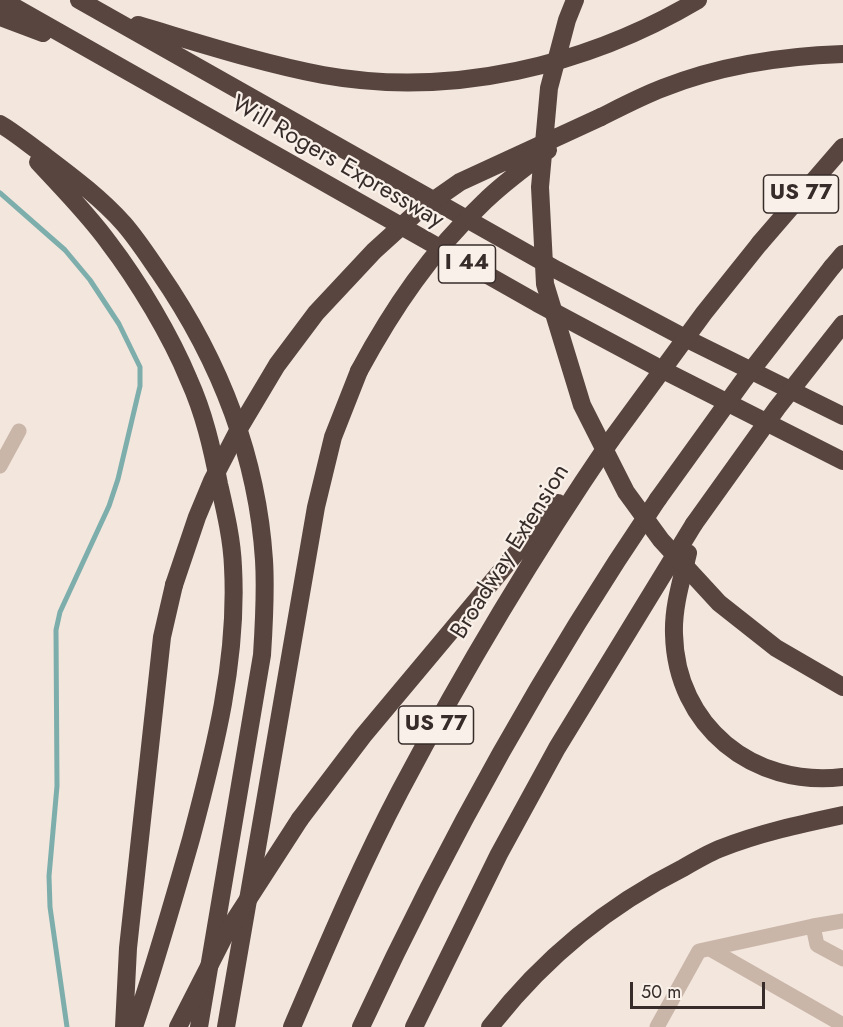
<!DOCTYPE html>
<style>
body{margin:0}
#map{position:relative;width:843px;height:1027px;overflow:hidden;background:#f2e6dd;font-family:Jost,sans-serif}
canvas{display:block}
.scale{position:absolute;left:630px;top:982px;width:135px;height:27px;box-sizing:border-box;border:3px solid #372c29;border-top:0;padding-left:8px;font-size:18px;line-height:21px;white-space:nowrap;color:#372c29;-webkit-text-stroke:4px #f9f1e9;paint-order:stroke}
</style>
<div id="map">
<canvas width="843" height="1027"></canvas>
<div class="scale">50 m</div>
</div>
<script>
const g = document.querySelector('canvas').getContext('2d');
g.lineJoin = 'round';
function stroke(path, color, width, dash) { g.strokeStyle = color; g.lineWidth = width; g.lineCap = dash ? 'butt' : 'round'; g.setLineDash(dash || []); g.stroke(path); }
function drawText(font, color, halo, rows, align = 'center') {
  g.font = font + ' Jost,sans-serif'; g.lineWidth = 4.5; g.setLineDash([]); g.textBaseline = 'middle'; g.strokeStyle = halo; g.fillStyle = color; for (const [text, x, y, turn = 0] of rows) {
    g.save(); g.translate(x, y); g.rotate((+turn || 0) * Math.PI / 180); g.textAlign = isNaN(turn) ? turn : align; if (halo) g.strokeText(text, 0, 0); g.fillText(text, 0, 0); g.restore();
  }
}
stroke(new Path2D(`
 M0,193L65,250L90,280L119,324L140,367V386L118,479L109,506L60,612L56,630L57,786L49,876L50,907L67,1027`), '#7daeac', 5);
stroke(new Path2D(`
 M0,466L19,431
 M813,926L843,921
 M710,949L843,1025
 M657,1027L699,951L813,926L817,945L843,959`), '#cab5a9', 15);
stroke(new Path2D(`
 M2,0L537,303L655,366L843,461
 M79,0L557,270L683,337L843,416
 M0,17L43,33
 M138,25C199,43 260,63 323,75C451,98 587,66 698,0
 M601,117C621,107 642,96 663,88C721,65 782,56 843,54
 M0,124C14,132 27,143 41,153C70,175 100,197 124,224C137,239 148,256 159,272C219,359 257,454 264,560C266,592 264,624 262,655L199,1027
 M38,162C62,188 88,214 109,243C138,281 171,336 189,380C204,413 212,448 219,484C225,510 232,539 233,567C238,660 215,749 191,839C173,902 155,965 134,1027
 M760,243L843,147
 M832,267L843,254
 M688,553C682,579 673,606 674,634C676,726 753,788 843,777
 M300,819L363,736L558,503
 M124,1027L128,948L162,637L174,585
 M226,1027L316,507L333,437L359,371
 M292,1027C326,948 360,867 400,791C464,670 534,553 611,440
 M361,1027C446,843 544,667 658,499
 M414,1027L499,854L557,748L694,524
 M490,1027C542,960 607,906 683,868C695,861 707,854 719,849C759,833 801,824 843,815`), '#584540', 18);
stroke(new Path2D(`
 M575,0L567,20L549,88L540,187L545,284L582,405L626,492L661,540L719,603L776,648L843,687
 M359,371C393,308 431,252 484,202C503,183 527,166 548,150
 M611,440L704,313L760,243
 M658,499L743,381L832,267
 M694,524L777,408L843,324
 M174,585L197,517L212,481L240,427L277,365L316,313L374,251L417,212L460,182L601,117
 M178,1027L225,935L300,819`), '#584540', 18);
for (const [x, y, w] of [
 [801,194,75],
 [467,264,57],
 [436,725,75]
]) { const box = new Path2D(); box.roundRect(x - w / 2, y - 19, w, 38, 4.5); g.fillStyle = '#f9f1e9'; g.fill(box); stroke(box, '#372c29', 1.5); }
drawText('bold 22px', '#372c29', null, [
 ["US 77",801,194],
 ["I 44",467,264],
 ["US 77",436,725]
]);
drawText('24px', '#372c29', '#f9f1e9', [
 ["Will Rogers Expressway",337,163,30],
 ["Broadway Extension",511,552,-58]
]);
</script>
